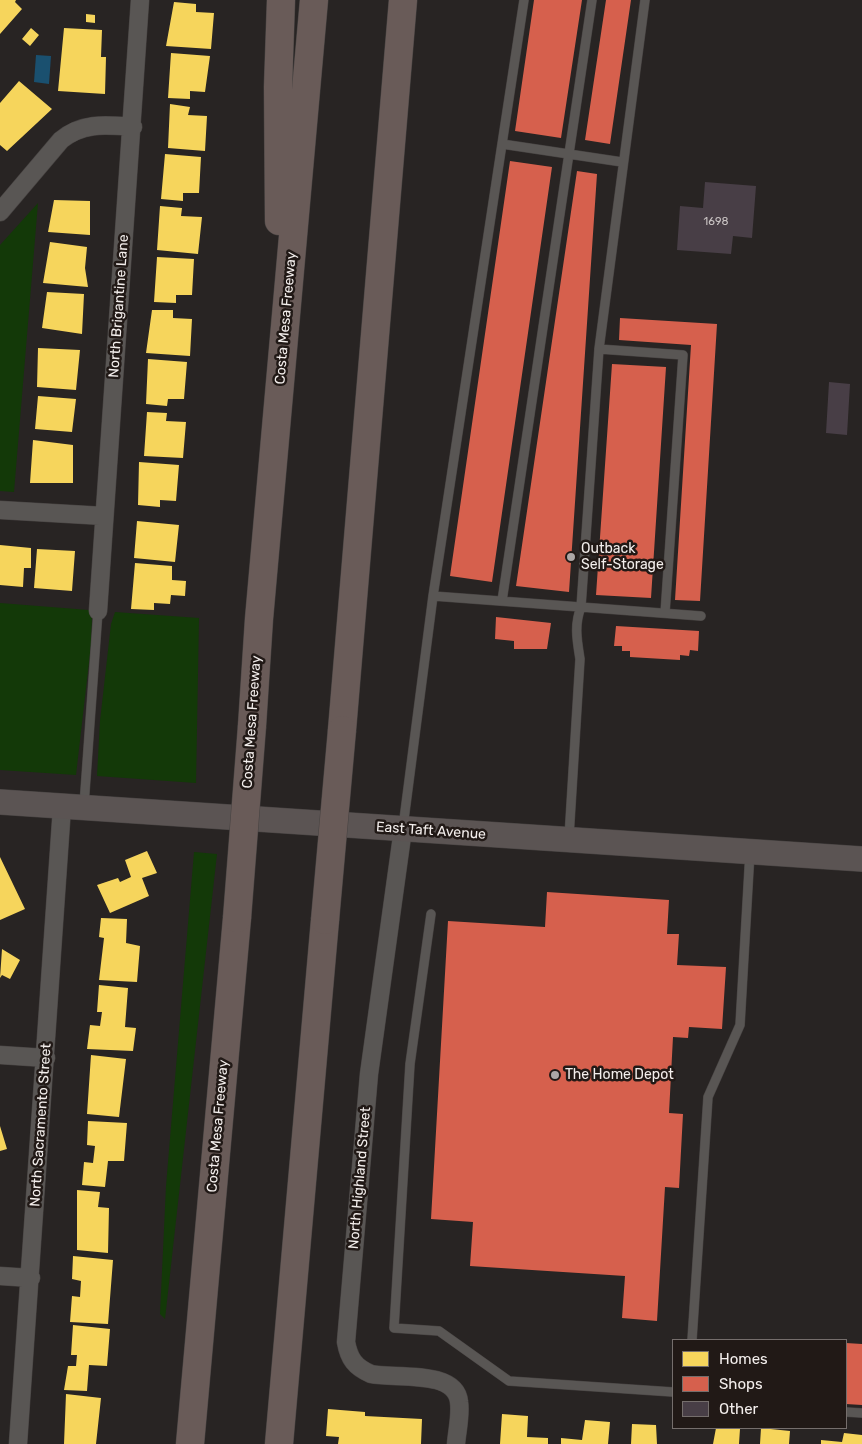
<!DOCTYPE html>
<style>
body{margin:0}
#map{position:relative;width:862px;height:1444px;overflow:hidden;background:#282423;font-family:Rubik,sans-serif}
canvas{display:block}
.legend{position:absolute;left:672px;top:1339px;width:175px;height:90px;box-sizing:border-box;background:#211916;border:1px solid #756e6c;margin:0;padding:6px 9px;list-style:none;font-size:15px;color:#f3eeec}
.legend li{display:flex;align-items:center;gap:10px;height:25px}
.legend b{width:25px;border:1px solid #756e6c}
</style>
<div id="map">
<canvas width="862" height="1444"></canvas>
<ul class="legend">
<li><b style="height:14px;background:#f6d55c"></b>Homes</li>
<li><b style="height:14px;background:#d6604d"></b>Shops</li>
<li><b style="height:14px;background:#483e46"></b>Other</li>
</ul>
</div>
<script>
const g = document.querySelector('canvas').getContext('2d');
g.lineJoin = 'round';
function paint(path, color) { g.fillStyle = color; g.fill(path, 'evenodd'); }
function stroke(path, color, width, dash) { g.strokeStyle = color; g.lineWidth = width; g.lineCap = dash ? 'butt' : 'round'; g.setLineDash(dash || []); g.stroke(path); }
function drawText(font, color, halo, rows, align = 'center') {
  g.font = font + ' Rubik,sans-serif'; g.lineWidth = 5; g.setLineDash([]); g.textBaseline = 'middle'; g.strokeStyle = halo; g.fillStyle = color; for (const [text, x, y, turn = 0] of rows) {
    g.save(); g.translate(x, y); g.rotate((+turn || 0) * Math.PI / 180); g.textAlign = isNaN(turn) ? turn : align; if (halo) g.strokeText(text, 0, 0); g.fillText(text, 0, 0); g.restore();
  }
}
paint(new Path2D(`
 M38,203L14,492L0,491V245Z
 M0,603L89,610L92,617L91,645L76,775L0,770Z
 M115,612L199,618L196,783L97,776L100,721L111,624Z
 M194,852L217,854L165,1319L160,1314L166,1186Z`), '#133908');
paint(new Path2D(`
 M36,55L51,56L49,84L34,82Z`), '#1a506f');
paint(new Path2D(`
 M0,0H16L15,2L22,9L0,34Z
 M174,2L196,4V12L214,13L211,49L166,46Z
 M86,14L95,15V23L86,22Z
 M31,28L39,35L30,46L22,39Z
 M64,28L102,30L101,57H106L105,94L58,91Z
 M171,53L210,56L205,92L190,91V99L168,98Z
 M19,81L52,109L7,151L0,145V103Z
 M170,104L190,107L188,115L207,116L205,151L168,148Z
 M165,154L201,157L199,193H183V201L161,199Z
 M54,200L90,201V235L48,232Z
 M160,206L182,208L181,216L202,217L198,254L157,250Z
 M50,242L87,247L85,268L88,287L43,283Z
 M157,257L194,259L192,295H176V303L154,302Z
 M47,292L84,294L82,334L42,328Z
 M152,310H173V318L192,319L190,356L146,353Z
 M38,348L80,350L76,390L37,387Z
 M148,359L187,362L184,399H168L167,406L146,404Z
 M38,396L76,399L72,432L35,429Z
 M147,412L167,413L166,421L186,422L183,458L144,456Z
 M33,440L73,445V483H30Z
 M139,462L179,465L176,501L160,500V507L138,505Z
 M137,521L179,525L175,562L134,558Z
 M0,545L31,548V568H24L23,587L0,585Z
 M37,549L75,551L72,591L34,588Z
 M135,563L172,566V580L186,581L185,596L171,595L170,604L154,603V610L131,609Z
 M147,851L157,873L142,878L149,896L110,913L97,885L118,878L120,882L131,877L125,860Z
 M0,857L25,909L0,920Z
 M101,918L127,919L126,943L140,946L137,982L99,980L104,938L99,937Z
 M2,949L20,960L10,979L2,975L0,978Z
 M99,985L128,988L125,1027L136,1028L133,1051L87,1049L90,1025L100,1026L102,1012H97Z
 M91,1055L126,1059L119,1117L87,1114Z
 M88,1121L127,1123L124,1161H108L105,1187L82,1185L84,1162L93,1163L95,1146L87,1145Z
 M0,1126L7,1149L0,1151Z
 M77,1190L100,1192L98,1207L109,1208L108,1253L77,1250Z
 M73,1256L113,1260L108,1324L70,1322L72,1296L80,1297L81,1281L72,1279Z
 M73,1325L110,1329L107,1366L89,1365L87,1391L64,1390L68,1366H76L77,1355H71Z
 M66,1394L101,1398L96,1444H64Z
 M328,1409L365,1412V1416L422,1419L421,1444H338L339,1437L326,1436Z
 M502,1414L528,1416L527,1437L548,1438V1444H500Z
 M585,1420L610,1422L608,1444H561V1438L582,1440Z
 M632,1424L656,1425L657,1444H631Z
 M716,1428L740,1429L739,1444H713Z
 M761,1428L790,1431L789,1444H760Z
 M844,1433L862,1435V1444H821V1440L842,1442Z`), '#f6d55c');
paint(new Path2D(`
 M534,0H582L561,138L515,131Z
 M606,0H631L610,144L585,140Z
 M510,161L552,167L492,582L450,576Z
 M577,171L597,174L569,592L516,586Z
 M620,318L717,324L700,601L675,600L691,345L619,340Z
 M612,364L666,367L651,598L596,595Z
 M496,617L551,623L547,649H514V641L495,639Z
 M616,626L699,631L698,651L690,650L689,656L680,655V660L630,657V651H622V646H614Z
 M547,892L669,900L667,934H679L677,965L726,967L722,1029L689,1027L688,1038L673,1037L669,1113L683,1114L679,1188L665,1187L657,1321L622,1318L625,1276L470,1266L473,1222L431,1219L448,921L545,927Z
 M846,1343L862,1344V1405L846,1404Z`), '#d6604d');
paint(new Path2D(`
 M705,182L756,186L752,238L733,236L731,254L677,250L680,206L703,208Z
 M829,382L850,384L847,435L826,433Z`), '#483e46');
const service = new Path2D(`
 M524,0L433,596L701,616
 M502,144L622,162
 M599,349L683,355L665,613
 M502,601L592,0
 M84,805L98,611
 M403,827L433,596
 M569,837L580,659C577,640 574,625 581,607L599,349L645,0
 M431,914L410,1064L394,1328L439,1331L509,1381L673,1392
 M692,1340L708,1097L740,1025L750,852
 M846,1412L862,1413`);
const minor = new Path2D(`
 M0,212L61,140C83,122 106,125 133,127
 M0,510L104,516
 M98,611L140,0
 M403,829L369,1074L346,1342C349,1359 355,1367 371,1374C394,1379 456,1369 459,1402C461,1415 457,1431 456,1444
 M0,1055L46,1058
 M0,1276L31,1278
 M18,1444L62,807`);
const secondary = new Path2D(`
 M0,802L862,859`);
const motorway = new Path2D(`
 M279,221L278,87L281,0
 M252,726L259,619L314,0
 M342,730L403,0
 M190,1444L237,918
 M279,1444L325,920`);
stroke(service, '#464241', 10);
stroke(minor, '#464241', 19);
stroke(secondary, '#464241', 26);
stroke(motorway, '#464241', 29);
stroke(service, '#595654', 9);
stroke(minor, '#595654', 18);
stroke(secondary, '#5b5453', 25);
stroke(motorway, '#695b58', 28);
const motorwayBridge = new Path2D(`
 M237,918L252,726
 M325,920L342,730`);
stroke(motorwayBridge, '#464241', 29, []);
stroke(motorwayBridge, '#695b58', 28);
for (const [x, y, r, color] of [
 [571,557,5,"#aca7a6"],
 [555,1075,5,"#aca7a6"]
]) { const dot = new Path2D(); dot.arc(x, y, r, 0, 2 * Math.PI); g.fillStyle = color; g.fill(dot); stroke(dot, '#211916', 2); }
drawText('11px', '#c8c2c2', null, [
 ["1698",716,222]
]);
drawText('14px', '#f3eeec', '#211916', [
 ["North Brigantine Lane",119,306,-86],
 ["Costa Mesa Freeway",286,318,-85],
 ["Costa Mesa Freeway",252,722,-86],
 ["East Taft Avenue",431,831,4],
 ["North Sacramento Street",41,1125,-86],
 ["Costa Mesa Freeway",218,1126,-85],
 ["North Highland Street",360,1178,-85]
]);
drawText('14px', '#f3eeec', '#211916', [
 ["Outback",581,549],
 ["Self-Storage",581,565],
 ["The Home Depot",565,1075]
], 'left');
</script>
